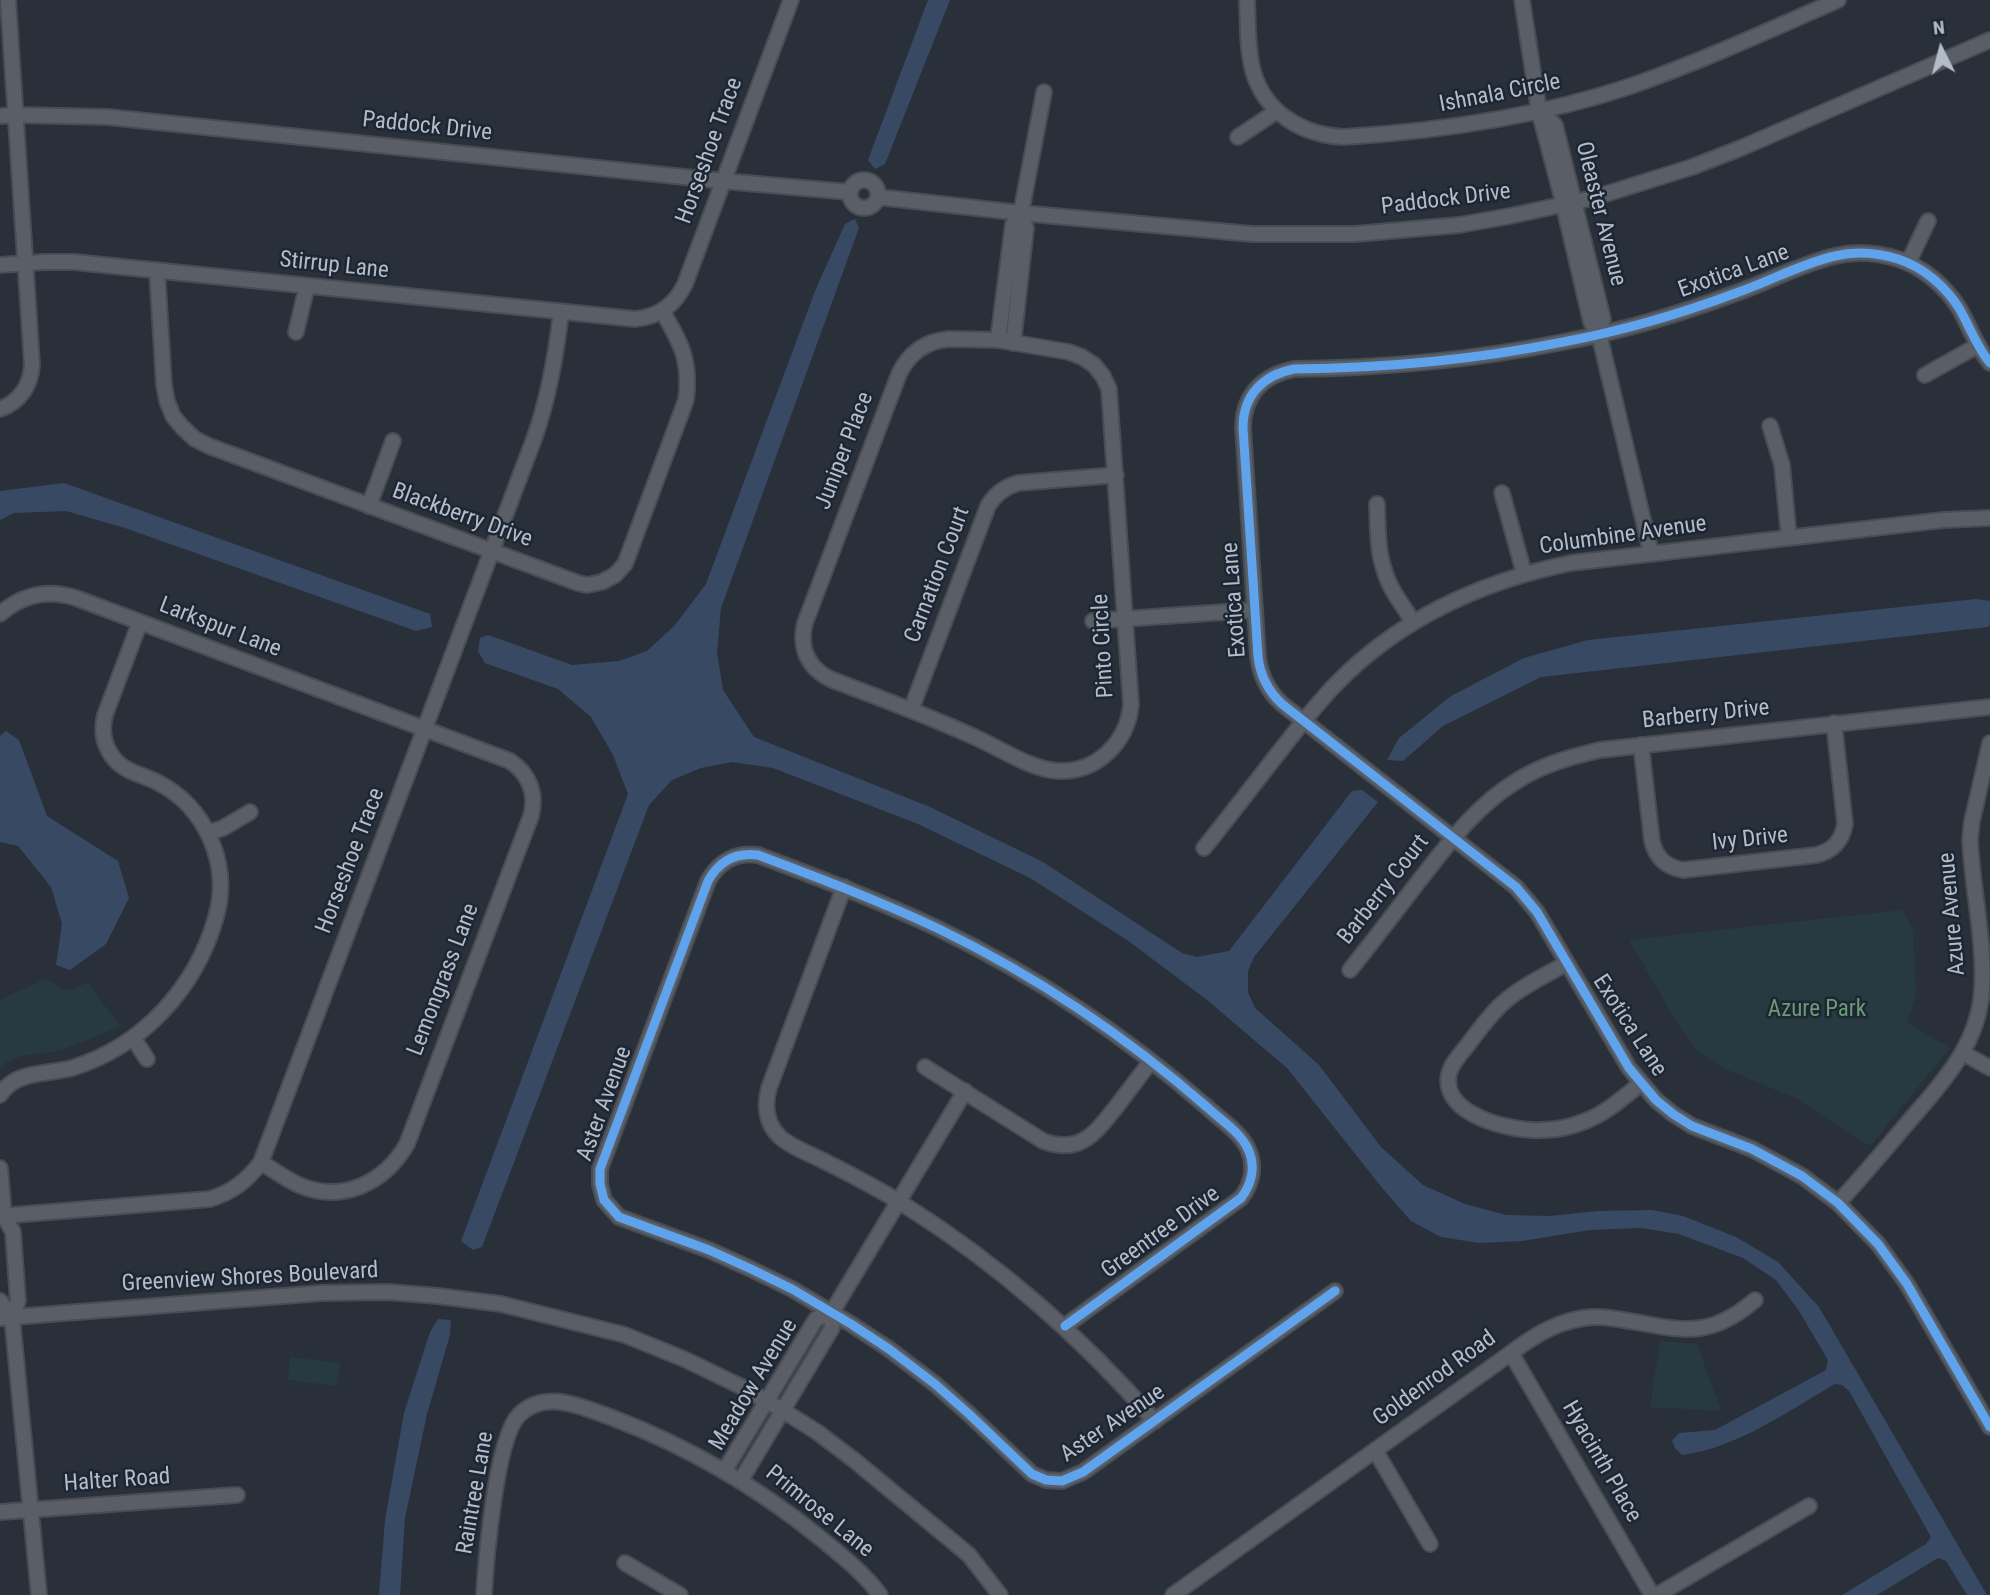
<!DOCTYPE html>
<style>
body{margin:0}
#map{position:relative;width:1990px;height:1595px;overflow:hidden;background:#2a3039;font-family:"Roboto Condensed",sans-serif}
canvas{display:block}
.north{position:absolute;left:1906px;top:14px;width:70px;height:70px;-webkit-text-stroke:5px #1d2633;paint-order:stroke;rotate:354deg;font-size:19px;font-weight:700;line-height:28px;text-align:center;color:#b4bcc9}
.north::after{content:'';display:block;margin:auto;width:24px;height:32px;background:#b4bcc9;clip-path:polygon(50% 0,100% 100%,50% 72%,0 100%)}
</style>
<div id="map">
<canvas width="1990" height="1595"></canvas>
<div class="north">N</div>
</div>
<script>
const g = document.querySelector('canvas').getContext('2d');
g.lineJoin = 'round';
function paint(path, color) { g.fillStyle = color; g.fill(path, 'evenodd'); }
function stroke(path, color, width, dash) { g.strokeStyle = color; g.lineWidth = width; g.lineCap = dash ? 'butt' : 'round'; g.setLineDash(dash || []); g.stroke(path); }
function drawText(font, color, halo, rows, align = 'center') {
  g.font = font + ' "Roboto Condensed",sans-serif'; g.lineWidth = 5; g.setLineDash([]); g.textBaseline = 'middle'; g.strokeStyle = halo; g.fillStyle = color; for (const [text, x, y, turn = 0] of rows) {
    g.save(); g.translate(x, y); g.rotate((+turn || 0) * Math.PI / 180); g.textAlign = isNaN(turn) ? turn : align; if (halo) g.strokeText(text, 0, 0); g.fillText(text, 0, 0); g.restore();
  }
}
paint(new Path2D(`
 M1902,910L1913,930L1916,994L1907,1023L1950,1048L1870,1146L1795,1098L1723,1068L1699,1052L1681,1029L1629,940Z
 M45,979L67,991L88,983L120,1026C101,1034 82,1043 63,1049C42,1056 16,1051 0,1068V1000Z
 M1660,1341L1697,1344L1721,1411L1650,1407Z
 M290,1357L340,1363L337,1386L288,1380Z`), '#273a3f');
paint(new Path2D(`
 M928,0H950L885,164L875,169L868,160Z
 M855,219L859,228L721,608L717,653L723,690L754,737L930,807L1043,862L1182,953L1197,957L1229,951L1352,791L1362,790L1378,802L1254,957L1248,971V992L1255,1008L1319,1065L1381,1147L1423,1185L1465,1204L1506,1215L1550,1216L1598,1211L1652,1210L1683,1216L1736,1237L1778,1262L1819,1307L1987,1595H1967L1946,1561L1938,1558L1877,1595H1842L1926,1544L1931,1537L1849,1391L1842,1385L1835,1384C1788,1411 1737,1448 1682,1455L1675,1448L1672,1441L1679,1433L1715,1430L1826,1370L1828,1360L1799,1311L1776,1280L1743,1258L1679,1234L1641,1228L1590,1230L1522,1241L1479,1243L1441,1237L1411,1221L1383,1189L1287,1068L1207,1000L1127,940L1030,878L918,824L773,768L732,762L701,768L672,780L649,805L482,1247L473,1250L461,1241L628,794L613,755L591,717L558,689L485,663L478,651L480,638L488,635L572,665L619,661L647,651L675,625L706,584L815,291L845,224Z
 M64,483L430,614L432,627L416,631L125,528L66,511L14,513L0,520V491Z
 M1976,599L1990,601V624L1988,627L1541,677L1443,726L1403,761L1387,760L1399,738L1451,696L1524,658L1588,640Z
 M6,731L19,740L47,816L118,861L129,898L106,944L70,970L56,965L62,924L51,887L18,846L0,842V736Z
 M438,1319L451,1320L450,1335L427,1414L405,1518L400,1595H379L385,1520L404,1413L430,1332Z`), '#384964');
const minor = new Path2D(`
 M1247,0C1248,23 1247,49 1253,71C1265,113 1302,135 1344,137C1441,131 1538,117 1631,86C1702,61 1770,30 1838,0
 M1522,0L1539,111L1560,190L1591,322L1599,334L1651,553
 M1539,111L1555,125L1603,319L1599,334
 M0,116L15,115L108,117L723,181L849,192
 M1238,137L1277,111
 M850 194a14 14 0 1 1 28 0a14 14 0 1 1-28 0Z
 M878,197L1021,213L1252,234H1355L1459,225L1510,216L1593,198L1692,167L1741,148L1990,40
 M1908,263L1928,221
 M0,265L43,262H74L635,319C658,317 675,305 685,284L791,0
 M157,270L164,385L167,401L173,416L183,428L195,439L209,446L578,583L587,585L602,582L615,575L625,564L686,400C691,362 681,342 662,311
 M296,332L307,286
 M949,339L998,340L1069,352L1082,357L1094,365L1103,376L1109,389L1131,705C1127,742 1098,772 1059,771C1030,770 997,746 970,735C924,714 877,697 830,679C807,667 799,647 805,623L899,374C909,353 926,341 949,339Z
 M998,340L1013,224L1021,213L1044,92
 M1013,343L1026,228L1021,213
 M1990,363C1976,346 1970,327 1959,308C1945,286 1923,267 1898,259C1878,253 1856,251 1835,256C1803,263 1768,282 1736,293C1680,314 1622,331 1563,342C1474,360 1384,368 1294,369C1263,375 1243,395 1243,428L1258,656C1260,676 1268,691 1282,704L1516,887L1537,912L1629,1068L1656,1100L1673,1114L1692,1126L1752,1149L1802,1176L1838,1203L1878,1244L1907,1284L1990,1427
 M1925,375L1977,346
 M0,409C20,402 31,385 32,364L8,0
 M1770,426L1782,465L1789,538
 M1502,493L1524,573
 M1377,504C1378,525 1377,549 1384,569C1389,589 1403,605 1413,622
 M369,506L393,441
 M0,614C22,595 48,589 76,598L510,761C529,774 537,793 531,816L407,1144C385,1182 343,1204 299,1185C286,1179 273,1170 261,1162
 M1093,621L1255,610
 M911,710L988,506C995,494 1004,487 1018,483L1116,475
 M1641,745L1652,841C1656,858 1666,867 1683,870L1816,855C1833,851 1842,841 1845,824L1834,723
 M208,833L223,828L250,812
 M1204,848C1228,818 1252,787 1276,756C1296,731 1315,705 1338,682C1401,618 1483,581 1571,563L1943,520L1990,518
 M844,887L769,1088C764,1105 766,1124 780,1137C791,1147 808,1153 822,1160C850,1174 879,1189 906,1206C1001,1266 1080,1336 1155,1421
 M1567,963C1546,975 1522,986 1504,1002C1489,1015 1478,1032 1466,1047C1460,1055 1451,1064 1449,1074C1440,1115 1512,1132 1542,1130C1556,1130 1570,1127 1583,1122C1605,1114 1623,1098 1640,1084
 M1350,970C1373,941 1396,911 1419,881C1448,844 1475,807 1515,782C1541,765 1570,757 1600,750L1990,707
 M133,1038L147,1059
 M1963,1053L1990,1068
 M925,1067L1043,1141C1081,1155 1096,1132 1117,1106C1128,1091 1140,1076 1151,1061
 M0,1095C16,1070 46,1075 72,1068C143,1046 196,988 216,917C231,864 206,807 157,782C143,775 126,772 115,760C104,747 101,731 105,715L140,622
 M0,1168L4,1216L13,1232L18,1301L12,1317L39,1595
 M1838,1203C1861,1178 1883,1152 1905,1126C1940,1085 1979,1046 1982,989C1985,939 1972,889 1970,839L1972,821L1990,743
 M0,1216L210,1199C232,1192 247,1181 261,1162L534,439C549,397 556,356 561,312
 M0,1301L12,1317
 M832,1312L965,1091
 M0,1318L322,1293L388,1292L438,1296L501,1304L625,1335L684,1359L740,1386L782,1410L817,1432L854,1460L969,1555L1000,1595
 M1065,1326L1241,1198C1252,1184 1256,1166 1248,1149C1240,1132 1221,1120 1208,1108C1127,1037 1036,976 939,929C880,901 819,878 758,855C736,852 719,861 708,881L600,1169V1184L604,1200L619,1217L709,1250L751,1269L792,1289L851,1324L889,1349L935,1384L969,1414L1032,1474L1046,1480L1062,1481L1083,1472L1335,1291
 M1511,1353L1652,1595
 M1375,1450L1430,1544
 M725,1470L816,1319L832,1312V1328L741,1480
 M0,1512L237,1495
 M625,1563L680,1595
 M484,1595C486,1559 496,1438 519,1415C545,1388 584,1408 613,1418C689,1447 756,1486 819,1537C840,1554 864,1573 880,1595
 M1173,1595L1511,1353C1536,1334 1561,1319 1593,1317C1607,1316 1621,1320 1636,1322C1687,1332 1713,1336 1755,1300
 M1657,1595L1809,1506`);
stroke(minor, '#484c53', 18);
stroke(minor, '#5a5e66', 14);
stroke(new Path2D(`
 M1990,363C1976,346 1970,327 1959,308C1945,286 1923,267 1898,259C1878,253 1856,251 1835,256C1803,263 1768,282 1736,293C1680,314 1622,331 1563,342C1474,360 1384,368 1294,369C1263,375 1243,395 1243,428L1258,656C1260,676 1268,691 1282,704L1516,887L1537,912L1629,1068L1656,1100L1673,1114L1692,1126L1752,1149L1802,1176L1838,1203L1878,1244L1907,1284L1990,1427
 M1065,1326L1241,1198C1252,1184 1256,1166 1248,1149C1240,1132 1221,1120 1208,1108C1127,1037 1036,976 939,929C880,901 819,878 758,855C736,852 719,861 708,881L600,1169V1184L604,1200L619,1217L709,1250L751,1269L792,1289L851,1324L889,1349L935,1384L969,1414L1032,1474L1046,1480L1062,1481L1083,1472L1335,1291`), '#60a3ed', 9);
drawText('23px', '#b4bcc9', '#1d2633', [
 ["Ishnala Circle",1500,94,-11],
 ["Paddock Drive",427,127,6],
 ["Horseshoe Trace",710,151,-70],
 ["Paddock Drive",1446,200,-7],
 ["Oleaster Avenue",1600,214,76],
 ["Stirrup Lane",334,266,6],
 ["Exotica Lane",1734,272,-20],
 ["Juniper Place",845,451,-69],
 ["Blackberry Drive",462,516,20],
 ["Columbine Avenue",1623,536,-8],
 ["Carnation Court",938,575,-69],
 ["Exotica Lane",1235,600,-94],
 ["Larkspur Lane",220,628,21],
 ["Pinto Circle",1104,646,-93],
 ["Barberry Drive",1706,715,-6],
 ["Ivy Drive",1750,840,-6],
 ["Horseshoe Trace",351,861,-69],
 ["Barberry Court",1384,890,-52],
 ["Azure Avenue",1953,914,-95],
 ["Lemongrass Lane",444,980,-69],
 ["Exotica Lane",1629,1026,57],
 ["Aster Avenue",605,1104,-70],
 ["Greentree Drive",1161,1233,-36],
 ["Greenview Shores Boulevard",250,1278,-3],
 ["Goldenrod Road",1435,1379,-36],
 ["Meadow Avenue",754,1385,-59],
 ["Aster Avenue",1113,1424,-34],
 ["Hyacinth Place",1601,1462,60],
 ["Halter Road",117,1481,-4],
 ["Raintree Lane",476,1493,-80],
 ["Primrose Lane",819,1512,39]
]);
drawText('23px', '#6b9b76', '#1d2633', [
 ["Azure Park",1817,1010]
]);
</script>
